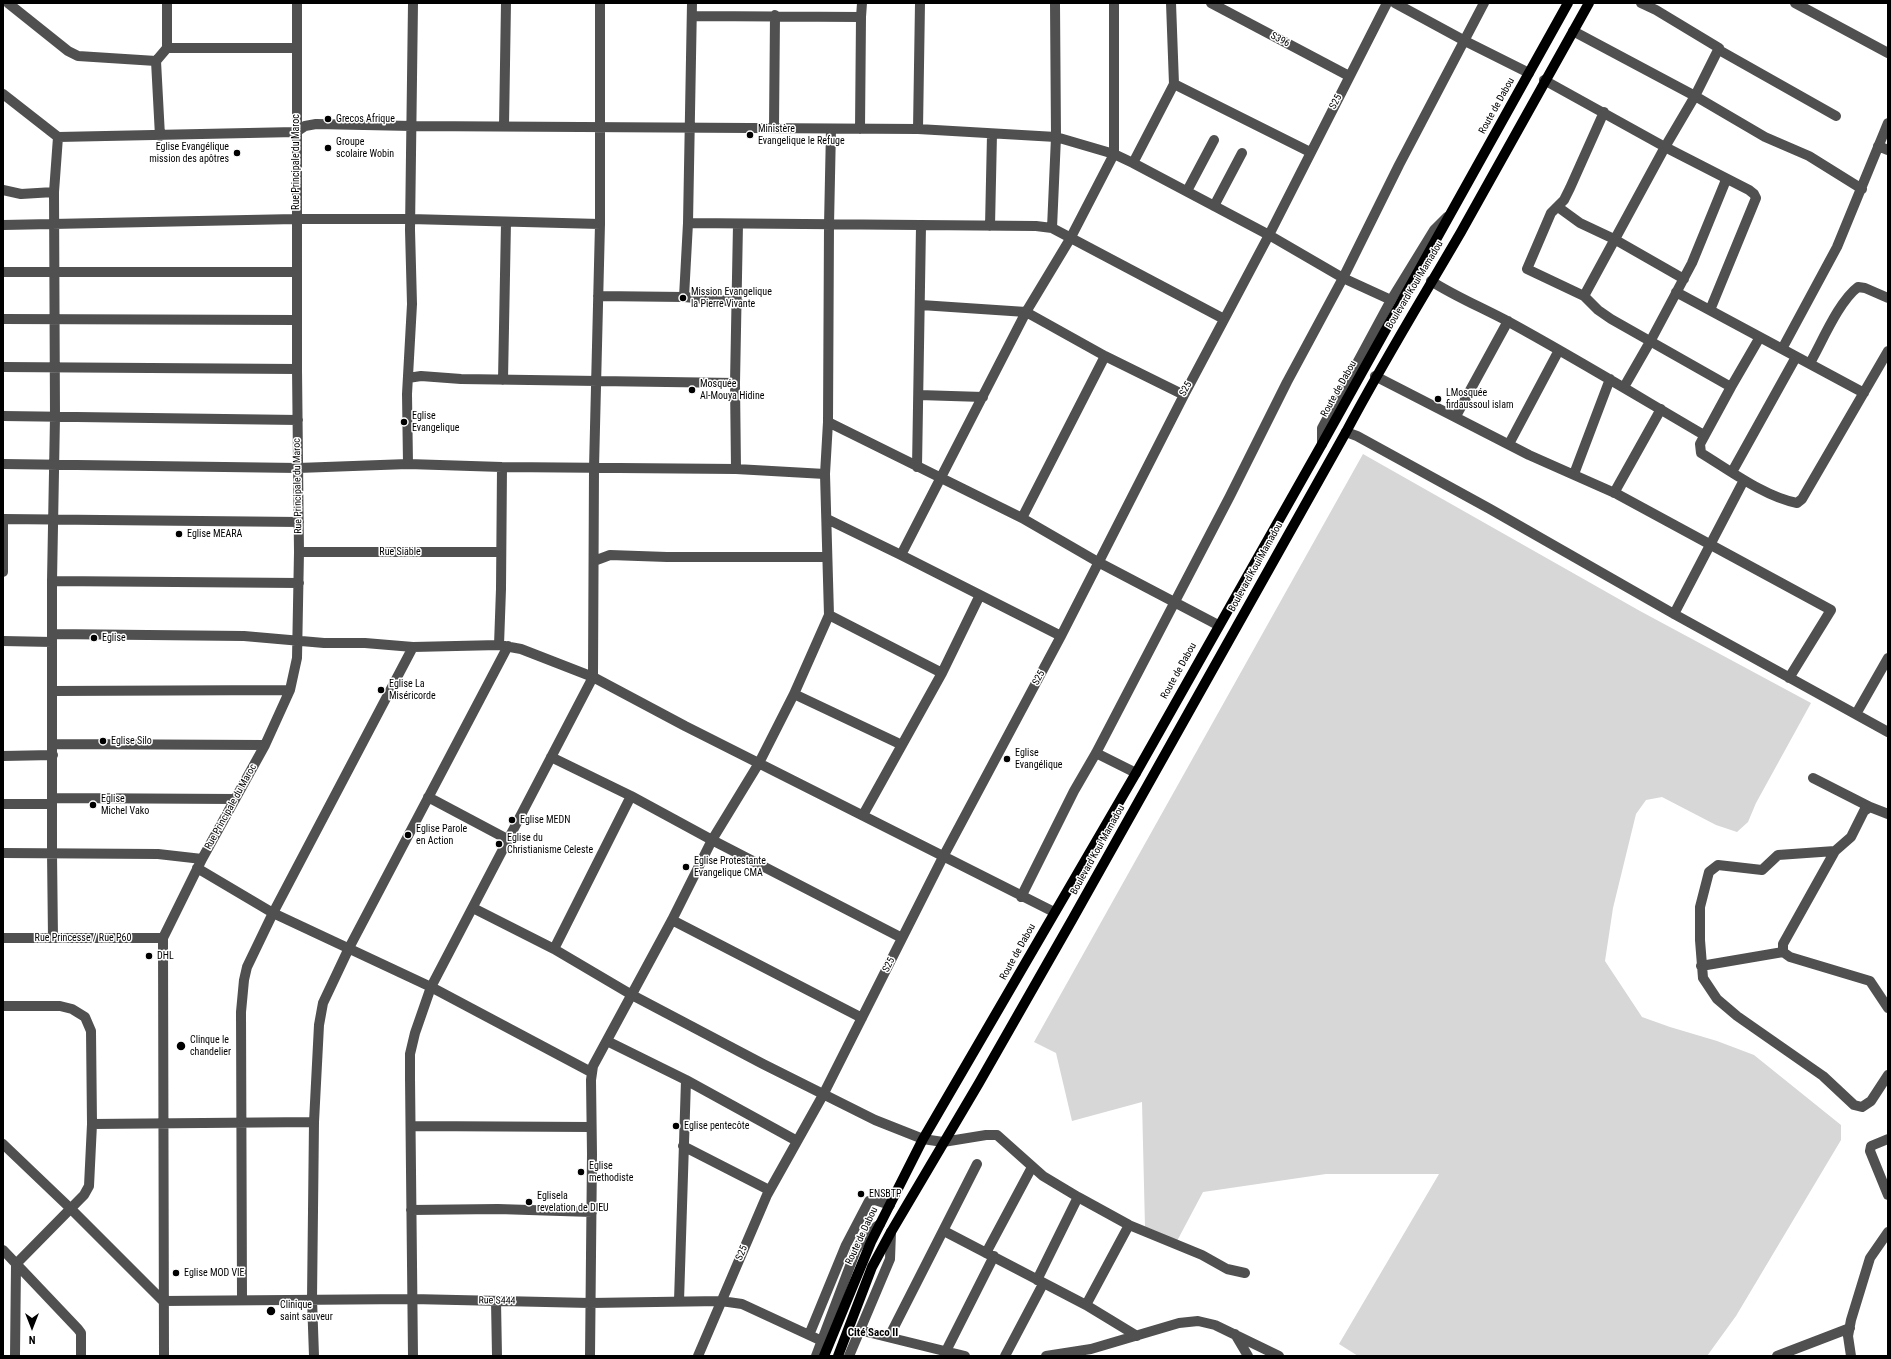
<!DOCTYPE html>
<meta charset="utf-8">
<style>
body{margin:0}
#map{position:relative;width:1891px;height:1359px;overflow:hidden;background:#fff;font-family:"Roboto Condensed",sans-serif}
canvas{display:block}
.frame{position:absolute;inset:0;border:4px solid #000;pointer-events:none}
.north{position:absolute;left:12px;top:1307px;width:40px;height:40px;-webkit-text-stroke:3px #fff;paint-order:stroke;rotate:180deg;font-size:11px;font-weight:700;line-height:16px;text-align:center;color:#000}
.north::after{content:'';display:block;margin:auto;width:14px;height:18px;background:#000;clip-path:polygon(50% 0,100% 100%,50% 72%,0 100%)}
</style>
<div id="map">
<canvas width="1891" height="1359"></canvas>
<div class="frame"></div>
<div class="north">N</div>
</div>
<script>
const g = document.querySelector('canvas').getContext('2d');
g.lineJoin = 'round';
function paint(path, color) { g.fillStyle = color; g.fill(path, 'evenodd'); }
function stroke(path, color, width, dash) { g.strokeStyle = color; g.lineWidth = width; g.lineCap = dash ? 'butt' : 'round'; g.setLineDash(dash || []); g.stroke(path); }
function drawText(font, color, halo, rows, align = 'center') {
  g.font = font + ' "Roboto Condensed",sans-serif'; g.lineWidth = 3; g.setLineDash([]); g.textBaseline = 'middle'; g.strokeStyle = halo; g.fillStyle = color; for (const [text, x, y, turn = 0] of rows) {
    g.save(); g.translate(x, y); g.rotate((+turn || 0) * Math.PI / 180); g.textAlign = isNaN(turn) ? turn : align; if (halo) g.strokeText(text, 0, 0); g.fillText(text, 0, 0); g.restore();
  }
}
paint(new Path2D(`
 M1363,454L1640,611L1811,703L1756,803L1748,822L1737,832L1716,825L1662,797L1646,800L1636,814L1613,908L1605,961L1642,1017L1670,1027L1717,1041L1754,1055L1841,1125V1140L1736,1316L1707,1356H1358L1339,1344L1439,1174H1326L1203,1192L1177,1241L1145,1227L1142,1102L1072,1121L1056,1053L1034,1042Z`), '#d7d7d7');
stroke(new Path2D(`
 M8,3L68,51L78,56L156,61L167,48V3
 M1211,3L1349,76
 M1395,3L1465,41L1529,73
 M1795,3L1888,53
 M692,16L861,17
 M1573,31L1695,96L1765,137L1809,156L1862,189
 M167,48H297
 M1719,50L1836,116
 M156,61L160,136
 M1544,80L1665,147L1695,96L1719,48L1656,10L1641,3
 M1174,84L1310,152
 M3,94L58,137L296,132L305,126L316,124L412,126L918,129L1056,137L1114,154L1133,163L1269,235L1343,278L1391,300
 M1604,112L1570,188L1564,200L1551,213L1527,269L1584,296L1598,310L1611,319L1731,387L1700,444L1701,453C1729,470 1765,497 1797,503L1802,499L1888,351
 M504,126L506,3
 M774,127L775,15
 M860,129L861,17L862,3
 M918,129L920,3
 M1878,146L1888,150
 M1133,163L1174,84L1171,3
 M3,190L21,194L54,192
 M1187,191L1214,140
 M1214,206L1242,153
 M1558,207L1580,223L1614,239L1684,279
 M688,223L1036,226L1052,228L1224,319
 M3,225L296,219H410L600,224
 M990,226L992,134
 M1052,228L1056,137L1055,3
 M3,272H297
 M1431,281C1456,297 1483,308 1509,322C1575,358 1639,397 1704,435
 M1676,292L1864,393
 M598,296L684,297L738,302
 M1584,296L1665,147L1749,190L1754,194L1756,198L1710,310
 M684,297L688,223L692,3
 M921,305L1026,312L1105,356L1184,395
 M3,319L297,320
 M1782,349L1837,247L1888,123
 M1810,363C1822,342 1839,301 1858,287L1865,288L1888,298
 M3,367L297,369
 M1375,376L1529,455L1617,494L1831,610L1789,678
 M408,378L421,376L461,379L735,383
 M503,380L506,222
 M1624,387L1651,340L1692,263L1726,180
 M1731,387L1760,337
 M919,395L983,397
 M3,416L298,420
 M1456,416L1508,321
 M828,422L1022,518L1098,562L1218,625
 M1346,432L1357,436L1490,509L1674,614L1888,732
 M1322,444V428L1391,300L1434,230L1447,217
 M1509,444L1559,350
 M3,464L298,468L408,464L502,467L736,469L825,474
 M408,464L407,394L412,304L410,230L413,3
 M917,467L921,226
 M736,469L735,383L738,224
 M1732,472L1796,357
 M1574,474L1610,379
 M1614,493L1661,409
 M1022,518L1105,356
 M3,519L299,522
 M827,519L901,555L1061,636
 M299,552H501
 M901,555L1026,312L1070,239L1114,154V3
 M594,561L610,555L667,557H826
 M3,572V519
 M52,581L299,583
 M1674,614L1744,480
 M829,615L942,673
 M52,634L244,636L324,643H365L413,647L499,645L521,649L593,677L685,726L1054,912
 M3,641L52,642
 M499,645L501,589L502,467
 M52,691L290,690
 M794,694L902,745
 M1856,714L1888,658
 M53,744L265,745
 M1096,753L1136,773
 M3,756L53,755
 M551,757L631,796L712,840L902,938
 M1813,778L1870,807
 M428,797L509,840
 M53,798L235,799
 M3,804H52
 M1888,814L1870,807L1864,811L1851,837L1835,851L1778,855L1762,870L1718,865L1709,872L1700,907V940L1703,978L1717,999L1737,1016L1823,1076L1854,1105L1862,1107L1871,1101L1888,1075
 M863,815L942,673L980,595
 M1835,851L1783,944V952L1790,957L1870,981L1888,1008
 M3,853L158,854L202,859
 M197,868L273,913L431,987L591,1072
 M1021,897L1074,791L1096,753L1230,496L1287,382L1343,278L1399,165L1484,3
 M473,908L554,949L632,995L763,1064L875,1120L923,1139L943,1142L986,1135H997L1043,1176L1078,1197L1129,1225L1202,1255L1227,1269L1245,1273
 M672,920L862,1018
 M3,938H163
 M53,938L52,853V581L55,417L54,192L58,137
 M554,949L631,796
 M1701,966L1783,952
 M3,1006H60L72,1009L85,1017L91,1031L92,1124L89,1186L84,1195L16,1264L15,1356
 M607,1041L686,1080L797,1141
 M92,1124L314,1122
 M411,1126L591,1127
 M1888,1139L1871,1146L1870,1151L1888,1195
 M3,1144L70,1208L163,1301L412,1299L590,1303L721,1301L742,1304L822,1341
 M683,1146L769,1190
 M411,1210L498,1209L592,1212
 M944,1231L1086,1305L1137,1336
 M3,1250L78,1329L81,1333V1356
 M986,1253L1032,1167
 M1037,1280L1078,1197
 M242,1299L241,1012L244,980L247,967L273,913L413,647
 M496,1301L497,1356
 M679,1301L686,1080
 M1086,1305L1129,1225
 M859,1330L965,1356
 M1235,1334L1248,1356
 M809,1335L846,1245L869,1201L875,1200L890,1205
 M889,1337L977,1164
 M946,1351L994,1256
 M164,1356L163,938L202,859L265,745L290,690L297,658L299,552L297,369V3
 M314,1356L312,1299L314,1122L319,1025L323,1003L349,948L508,646
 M413,1356L410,1078V1054L415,1033L431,987L593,677L594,468L600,224V3
 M590,1356L592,1154L591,1080L593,1066L672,920L712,840L759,763L794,694L829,615L825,474L828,422L829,225L831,129
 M698,1356L767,1195L823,1095L943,857L1061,636L1184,395L1269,235L1387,3
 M816,1356L856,1250L867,1233L880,1224
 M849,1356L890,1259L891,1232
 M1005,1356L1043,1284
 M1046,1356L1091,1349L1179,1323L1198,1321L1215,1325L1279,1356
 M1777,1356L1850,1328
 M1851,1356L1848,1336L1851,1320L1870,1258L1888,1232`), '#505050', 10);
stroke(new Path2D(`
 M824,1356L871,1242L923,1139L1136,773L1322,444L1568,3
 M838,1356L872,1267L891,1232L979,1083L1072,920L1346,432C1382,364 1422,299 1461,232C1504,156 1546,79 1589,3`), '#000', 10);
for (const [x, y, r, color] of [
 [328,119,4,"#000"],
 [750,135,4,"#000"],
 [328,148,4,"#000"],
 [237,153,4,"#000"],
 [683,298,4,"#000"],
 [692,390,4,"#000"],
 [1438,399,4,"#000"],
 [404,422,4,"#000"],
 [179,534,4,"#000"],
 [94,638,4,"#000"],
 [381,690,4,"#000"],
 [103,741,4,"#000"],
 [1007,759,4,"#000"],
 [93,805,4,"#000"],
 [512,820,4,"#000"],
 [408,835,4,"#000"],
 [499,844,4,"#000"],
 [686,867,4,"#000"],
 [149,956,4,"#000"],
 [181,1046,5,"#000"],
 [676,1126,4,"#000"],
 [581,1172,4,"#000"],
 [861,1194,4,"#000"],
 [529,1202,4,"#000"],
 [176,1273,4,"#000"],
 [271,1311,5,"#000"]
]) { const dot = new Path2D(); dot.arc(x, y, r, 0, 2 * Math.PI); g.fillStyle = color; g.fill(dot); stroke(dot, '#fff', 1.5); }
drawText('10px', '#000', '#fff', [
 ["S396",1280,40,28],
 ["S25",1336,102,-63],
 ["Route de Dabou",1497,106,-61],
 ["Rue Principale du Maroc",296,162,-90],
 ["Boulevard Koui Mamadou",1415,285,-59],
 ["S25",1186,389,-62],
 ["Route de Dabou",1339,389,-61],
 ["Rue Principale du Maroc",298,486,-91],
 ["Rue Siable",400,552],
 ["Boulevard Koui Mamadou",1256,567,-61],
 ["Route de Dabou",1179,671,-61],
 ["S25",1039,678,-62],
 ["Rue Principale du Maroc",231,807,-61],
 ["Boulevard Koui Mamadou",1098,850,-61],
 ["Rue Princesse / Rue P60",83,938],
 ["Route de Dabou",1018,952,-61],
 ["S25",889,965,-64],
 ["Route de Dabou",862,1236,-65],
 ["S25",742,1253,-67],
 ["Rue S444",497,1301,1]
]);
drawText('10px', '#000', '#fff', [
 ["Grecos Afrique",336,119],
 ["Ministère",758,129],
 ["Evangelique le Refuge",758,141],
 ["Groupe",336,142],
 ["scolaire Wobin",336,154],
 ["Eglise Evangélique",229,147,"right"],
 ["mission des apôtres",229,159,"right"],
 ["Mission Evangelique",691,292],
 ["la Pierre Vivante",691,304],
 ["Mosquée",700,384],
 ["Al-Mouya Hidine",700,396],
 ["LMosquée",1446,393],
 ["firdaussoul islam",1446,405],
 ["Eglise",412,416],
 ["Evangelique",412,428],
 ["Eglise MEARA",187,534],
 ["Eglise",102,638],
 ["Eglise La",389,684],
 ["Miséricorde",389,696],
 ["Eglise Silo",111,741],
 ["Eglise",1015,753],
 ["Evangélique",1015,765],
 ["Eglise",101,799],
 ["Michel Vako",101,811],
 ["Eglise MEDN",520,820],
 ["Eglise Parole",416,829],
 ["en Action",416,841],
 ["Eglise du",507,838],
 ["Christianisme Celeste",507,850],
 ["Eglise Protestante",694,861],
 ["Evangelique CMA",694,873],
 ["DHL",157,956],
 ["Clinque le",190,1040],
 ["chandelier",190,1052],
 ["Eglise pentecôte",684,1126],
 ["Eglise",589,1166],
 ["methodiste",589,1178],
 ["ENSBTP",869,1194],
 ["Eglisela",537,1196],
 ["revelation de DIEU",537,1208],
 ["Eglise MOD VIE",184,1273],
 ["Clinique",280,1305],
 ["saint sauveur",280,1317]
], 'left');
drawText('bold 11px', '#000', '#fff', [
 ["Cité Saco II",873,1333]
]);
</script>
